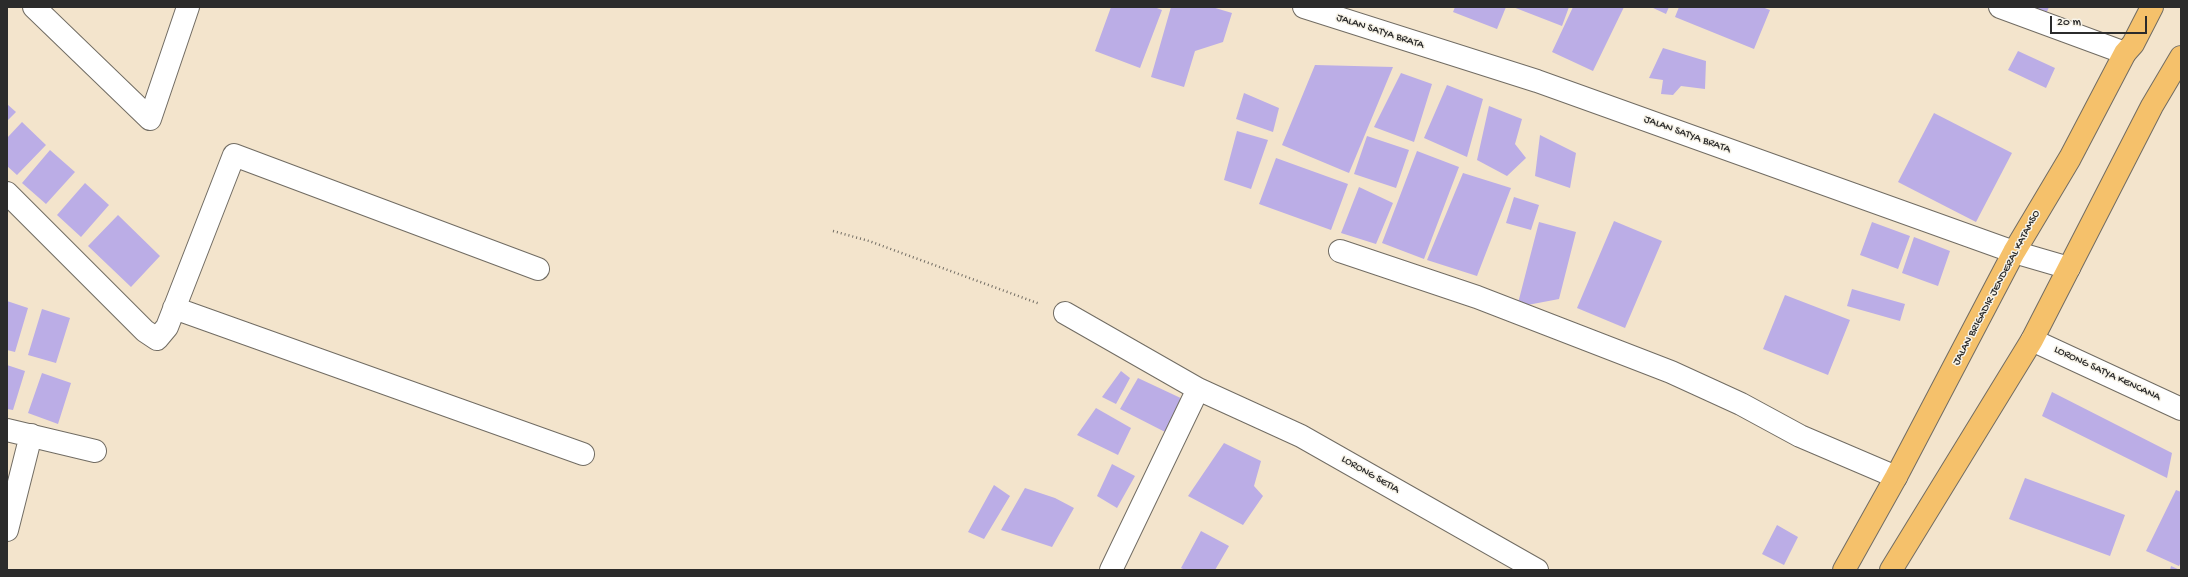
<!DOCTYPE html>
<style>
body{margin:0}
#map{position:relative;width:2188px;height:577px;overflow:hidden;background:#f3e4cc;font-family:"Gochi Hand",sans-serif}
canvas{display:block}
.frame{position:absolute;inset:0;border:8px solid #2b2b2b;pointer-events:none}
.scale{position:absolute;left:2050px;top:16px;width:97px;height:18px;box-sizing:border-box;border:2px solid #2b2b2b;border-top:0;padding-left:5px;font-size:12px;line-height:14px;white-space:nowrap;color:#2b2b2b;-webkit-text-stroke:3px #f7f3e8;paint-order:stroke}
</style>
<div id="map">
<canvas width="2188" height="577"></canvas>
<div class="frame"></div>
<div class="scale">20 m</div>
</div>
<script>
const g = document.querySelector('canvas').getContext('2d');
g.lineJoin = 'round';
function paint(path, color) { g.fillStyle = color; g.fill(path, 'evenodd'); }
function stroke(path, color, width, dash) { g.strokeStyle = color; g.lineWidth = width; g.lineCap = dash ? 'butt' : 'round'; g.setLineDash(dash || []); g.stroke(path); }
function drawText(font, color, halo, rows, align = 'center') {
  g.font = font + ' "Gochi Hand",sans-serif'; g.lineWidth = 3; g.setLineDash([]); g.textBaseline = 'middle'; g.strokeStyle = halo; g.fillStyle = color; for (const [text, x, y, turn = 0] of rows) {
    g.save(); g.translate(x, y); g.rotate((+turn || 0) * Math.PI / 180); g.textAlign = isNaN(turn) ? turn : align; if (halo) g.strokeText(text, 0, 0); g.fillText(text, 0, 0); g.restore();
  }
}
paint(new Path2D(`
 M1111,7H1154L1162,10L1140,68L1095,51Z
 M1171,7H1212L1232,13L1223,42L1195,51L1184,87L1151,77Z
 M1455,7H1506L1497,29L1453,12Z
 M1513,7H1569L1562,26Z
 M1573,7H1624L1593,71L1552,52Z
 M1651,7H1669L1666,14Z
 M1679,7H1762L1770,10L1754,49L1675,17Z
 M2031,7H2049L2046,14Z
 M1663,48L1706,61L1705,89L1681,86L1673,95L1661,94L1663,80L1649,78Z
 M2018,51L2055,68L2046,88L2008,70Z
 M1315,65L1393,67L1349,173L1282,145Z
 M1401,73L1432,84L1414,142L1374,127Z
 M1447,85L1483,99L1467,157L1424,138Z
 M1244,93L1279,108L1273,132L1236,119Z
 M7,104L16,112L7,121Z
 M1489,106L1522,119L1515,144L1526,158L1507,176L1477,160Z
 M1934,113L2012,153L1976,222L1898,182Z
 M22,122L46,145L17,175L7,166V138Z
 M1237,131L1268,140L1251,189L1224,180Z
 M1540,135L1576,153L1570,188L1535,176Z
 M1367,136L1409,150L1396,188L1354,174Z
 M50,150L75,172L46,204L22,183Z
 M1417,151L1459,167L1424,259L1382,243Z
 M1276,158L1348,184L1331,230L1259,204Z
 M1463,173L1511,188L1477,276L1427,260Z
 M85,183L109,205L81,237L57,215Z
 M1359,187L1393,203L1376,244L1341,233Z
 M1514,197L1539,205L1531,230L1506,223Z
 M118,215L160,256L131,287L88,246Z
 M1614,221L1662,241L1625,328L1577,308Z
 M1539,222L1576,232L1559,299L1517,307Z
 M1872,222L1910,236L1898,269L1860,255Z
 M1914,237L1950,251L1938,286L1902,273Z
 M1852,289L1905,304L1900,321L1847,306Z
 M1785,295L1850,320L1828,375L1763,349Z
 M7,301L28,308L15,352L7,350Z
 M42,309L70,318L56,363L28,355Z
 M7,365L25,371L13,410L7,409Z
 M1121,371L1130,378L1116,404L1102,397Z
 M42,373L71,383L58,424L28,413Z
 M1138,378L1187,401L1169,434L1120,409Z
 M2052,392L2172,453L2167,478L2042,416Z
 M1096,408L1131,428L1118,455L1077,435Z
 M1224,443L1261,461L1254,486L1263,496L1243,525L1188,496Z
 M1112,464L1135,476L1117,508L1097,496Z
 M2025,478L2125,515L2110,556L2009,519Z
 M994,485L1010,496L984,539L968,532Z
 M1025,488L1055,498L1074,508L1052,547L1001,530Z
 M2176,490L2181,492V562L2179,566L2146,551Z
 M1777,525L1798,537L1784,565L1762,554Z
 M1201,531L1229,546L1215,570H1185L1181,568Z
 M2171,566L2180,570H2170Z`), '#bbade6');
const minor = new Path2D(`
 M34,7L150,119L188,7
 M1304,7L1537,81L2014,252L2069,268
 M2000,7L2125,53
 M7,193L145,331L157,339L167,327L234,155L538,269
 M1340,251L1477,297L1671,372L1741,404L1800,436L1896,477
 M174,308L583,454
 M1065,313L1198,389L1301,436L1537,570
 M2032,340L2181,409
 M7,430L95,451
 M7,530L31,435
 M1111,570L1198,389`);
const major = new Path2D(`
 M1844,570L1896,477L2014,252L2070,158L2125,53L2133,44L2152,7
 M1891,570L2032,340L2152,106L2181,57`);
stroke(minor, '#716c63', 24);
stroke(major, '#716c63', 24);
stroke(new Path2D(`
 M833,231L869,241L1040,304`), '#716c63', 2.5, [1, 3]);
stroke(minor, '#fff', 22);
stroke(major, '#f5c16b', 22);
drawText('11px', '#2b2b2b', '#f7f3e8', [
 ["JALAN SATYA BRATA",1380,32,18],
 ["JALAN SATYA BRATA",1687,135,20],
 ["JALAN BRIGADIR JENDERAL KATAMSO",1997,288,-62],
 ["LORONG SATYA KENCANA",2107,374,25],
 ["LORONG SETIA",1370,475,30]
]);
</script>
